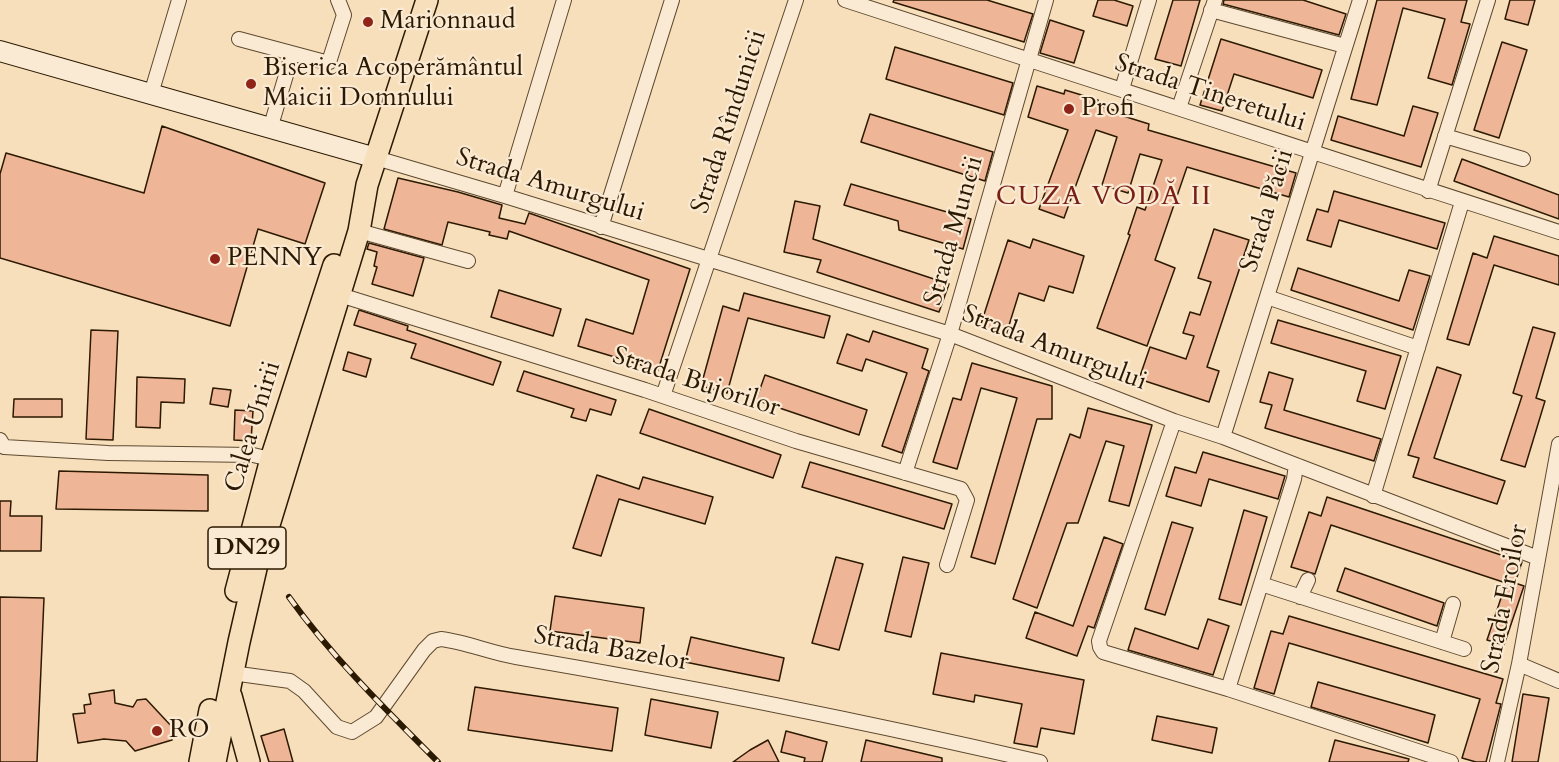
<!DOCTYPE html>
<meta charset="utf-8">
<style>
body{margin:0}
canvas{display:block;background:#f7dfbb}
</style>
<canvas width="1559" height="762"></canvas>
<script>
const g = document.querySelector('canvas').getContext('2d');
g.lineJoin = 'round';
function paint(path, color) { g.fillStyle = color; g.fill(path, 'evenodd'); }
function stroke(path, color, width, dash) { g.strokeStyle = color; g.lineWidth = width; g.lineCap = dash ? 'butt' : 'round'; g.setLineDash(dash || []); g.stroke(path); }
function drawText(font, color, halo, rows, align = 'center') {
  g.font = font + ' Cardo,serif'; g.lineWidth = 4.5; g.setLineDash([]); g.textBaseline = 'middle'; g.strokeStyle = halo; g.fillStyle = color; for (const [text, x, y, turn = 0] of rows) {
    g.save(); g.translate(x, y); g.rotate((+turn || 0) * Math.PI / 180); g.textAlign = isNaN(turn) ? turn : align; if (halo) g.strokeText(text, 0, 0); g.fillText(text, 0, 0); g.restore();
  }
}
const building = new Path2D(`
 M894,0H987L1033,14L1024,42L893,2Z
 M1098,0H1114L1133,6L1127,26L1093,16Z
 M1173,0H1200L1181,66L1155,59Z
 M1224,0H1303L1346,14L1339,35L1223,4Z
 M1377,0H1467L1461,22L1470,24L1452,85L1428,78L1445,19L1403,8L1377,105L1351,99Z
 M1510,0H1535L1528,25L1505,19Z
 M1050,20L1084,31L1074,63L1040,53Z
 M1221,39L1322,70L1313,98L1234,74L1222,111L1200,105Z
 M1502,42L1527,50L1499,138L1474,130Z
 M895,47L1013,83L1004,115L886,79Z
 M1037,86L1064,94L1065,90L1098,100L1097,105L1120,112V115L1149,124L1148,130L1296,173L1289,197L1187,167L1155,260L1175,268L1147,346L1097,328L1130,235L1128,234L1137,207L1145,210L1162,160L1140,154L1128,193L1102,185L1117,137L1096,130L1064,218L1039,209L1068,130L1028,117Z
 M1413,106L1438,113L1421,167L1331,140L1338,116L1404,136Z
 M870,114L993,152L985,181L861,142Z
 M162,126L325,183L305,244L258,229L230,326L0,258V174L6,153L144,193Z
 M1462,159L1559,195V219L1454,181Z
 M398,178L458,192L502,205L499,218L525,224L529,213L690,269L658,370L578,346L586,319L633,334L649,280L509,231L507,239L489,235L490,232L448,222L442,245L384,229Z
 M851,184L971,219L963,249L899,230L898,221L844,205Z
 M1334,191L1445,223L1437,249L1339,220L1331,247L1307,240L1317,209L1328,212Z
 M795,201L820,206L813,239L949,284L939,312L817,272L821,260L784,252Z
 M1214,229L1249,240L1207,367L1219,371L1209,402L1139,379L1150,347L1186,359L1194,336L1183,333L1190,312L1200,315L1211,282L1198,278Z
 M1494,236L1559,256V285L1494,265L1469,345L1447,339L1473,253L1487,258Z
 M1033,239L1084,256L1073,293L1049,286L1044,301L1019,293L1006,335L980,327L1008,240L1030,248Z
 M369,243L424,258L413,296L372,284L377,267L374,266L377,252L367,249Z
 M1298,268L1399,301L1409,270L1430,276L1413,330L1291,290Z
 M499,290L561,309L553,336L491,317Z
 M744,293L830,316L824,338L748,318L727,393L701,386L723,306L739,311Z
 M359,310L408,326L407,330L501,362L493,385L411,358L416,344L354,325Z
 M1278,320L1401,356L1385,409L1357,401L1366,371L1271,343Z
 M1533,327L1555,333L1536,398L1545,401L1525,467L1501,460L1522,396L1513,393Z
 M91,330L118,331L113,440L86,439Z
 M873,331L928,349L922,368L929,371L902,453L882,446L907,373L866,359L862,371L837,363L847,334L869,342Z
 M348,352L371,359L366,377L343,370Z
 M972,363L1052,386V419H1037L995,564L971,557L1017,398L981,388L957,469L933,462L953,398L961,400Z
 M1437,367L1461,375L1434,458L1505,481L1497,504L1413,477L1419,458L1408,455Z
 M524,371L616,400L611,415L590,409L586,421L571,417L574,409L517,391Z
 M1269,372L1293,379L1284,410L1381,439L1374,461L1265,428L1272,405L1260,402Z
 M765,375L867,410L859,435L756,400Z
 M137,377L185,379L184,403L161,402L160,428L136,427Z
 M213,388L231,390L228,407L210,404Z
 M14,399H62V417H13Z
 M1088,408L1152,425L1129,506L1109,501L1124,446L1106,441L1078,523H1067L1037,608L1013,599L1070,434L1080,438Z
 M649,409L781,455L773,478L640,433Z
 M235,410L253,411L251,441L234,440Z
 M1203,452L1285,476L1278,499L1209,479L1201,506L1166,496L1175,467L1196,473Z
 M810,462L952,504L944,529L802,487Z
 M59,471L208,475V511L56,509Z
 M597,475L639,489L643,477L713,497L705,524L619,499L601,556L573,548Z
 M1327,497L1522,562L1515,583L1524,586L1504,645L1487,640L1506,583L1331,525L1315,574L1291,567L1309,512L1321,516Z
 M0,501H11L10,516H42L41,551H0Z
 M1244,510L1267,517L1241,605L1219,599Z
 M1172,522L1193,528L1165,615L1145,609Z
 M1104,537L1123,544L1094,628L1088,626L1077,656L1026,638L1035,612L1073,626Z
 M836,557L863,564L839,650L812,643Z
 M903,557L929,563L911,637L885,631Z
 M1345,568L1444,603L1437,626L1337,591Z
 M555,596L644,608L640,643L550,631Z
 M0,597L44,598L37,762H0Z
 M1289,616L1503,679L1496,703L1501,704L1486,762H1476L1462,758L1480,699L1289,643L1274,694L1254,688L1271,631L1283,634Z
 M1208,619L1229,626L1213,675L1128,650L1135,628L1198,649Z
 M691,637L784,658L779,681L685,662Z
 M941,653L1084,680L1074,734L1041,728L1037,747L1014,743L1022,704L975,695L974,702L933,694Z
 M1318,682L1435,715L1428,743L1311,707Z
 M475,687L618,708L612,751L468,730Z
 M114,690L115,703L133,707L137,700L146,699L174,729L172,740L135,751L126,741L104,739L78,743L73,714L85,713L84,705L91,704L89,694Z
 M1523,694L1549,698L1538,762H1512Z
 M651,699L718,712L711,748L645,735Z
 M1157,716L1217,728L1212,753L1152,740Z
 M284,729L293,762H269L261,736Z
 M786,731L827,742L822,762H804L805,758L781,752Z
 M768,740L779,762H733L750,750Z
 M866,740L942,758V762H861Z
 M1335,740L1409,759L1408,762H1329Z`);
paint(building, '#eeb596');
stroke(building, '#2c1901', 1.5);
const street = new Path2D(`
 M845,0L1559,232
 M1211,10L1345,46
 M239,39L325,62H329L344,15L338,0
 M1122,89L1149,0
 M151,94L179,0
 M1179,108L1215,0
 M270,129L292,55
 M1445,136L1523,159
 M376,158L505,196L950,334L1174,421L1223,437L1538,558
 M1428,191L1488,0
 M505,196L564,0
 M601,227L672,0
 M359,231L468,261
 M340,295L645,390L796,441L961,489L967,500L947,565
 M1267,297L1418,348
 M663,396L796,0
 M1174,421L1099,641L1100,647L1103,652L1228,689L1451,762
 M1223,437L1360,0
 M0,440L4,447L108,453L253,455L279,461
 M905,473L950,334L1046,0
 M1373,496L1462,202
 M1261,584L1464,649
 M1300,597L1308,580
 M1442,642L1453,604
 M1519,664L1559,681
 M232,673L290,681L304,691L337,727L352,732L376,717L424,650L433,641L441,639C466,642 491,653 516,657C692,687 866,722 1040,762
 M1228,689L1294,479L1296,465
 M1497,762L1519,664L1559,444`);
const secondary = new Path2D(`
 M0,51L376,158`);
const primary = new Path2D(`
 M236,591L271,459L334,265
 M231,696L249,762
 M200,762L210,710
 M215,762L239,642L257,564L359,231L367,185L427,0`);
stroke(street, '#5f4a30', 16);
stroke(secondary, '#2c1901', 22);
stroke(primary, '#2c1901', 24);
stroke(street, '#faead3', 14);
stroke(secondary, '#faead3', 20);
stroke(primary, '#f7dfbb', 21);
const rail = new Path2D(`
 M289,597C332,657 385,709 438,762`);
stroke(rail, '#2c1901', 6);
stroke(rail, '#faead3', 4, [11]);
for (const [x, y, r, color] of [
 [368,22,6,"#8f2418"],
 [251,84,6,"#8f2418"],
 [1069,109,6,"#8f2418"],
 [215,259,6,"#8f2418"],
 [157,731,6,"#8f2418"]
]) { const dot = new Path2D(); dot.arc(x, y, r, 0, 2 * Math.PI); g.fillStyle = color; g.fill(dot); stroke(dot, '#faead3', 2); }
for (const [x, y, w] of [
 [247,548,78]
]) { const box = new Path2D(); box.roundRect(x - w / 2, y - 21, w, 42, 4.5); g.fillStyle = '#faead3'; g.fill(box); stroke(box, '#2c1901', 1.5); }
drawText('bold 24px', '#2c1901', null, [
 ["DN29",247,548]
]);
drawText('26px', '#2c1901', '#faead3', [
 ["Marionnaud",380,22],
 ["Biserica Acoperământul",263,69],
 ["Maicii Domnului",263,99],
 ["Profi",1081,109],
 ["PENNY",227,259],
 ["RO",169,731]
], 'left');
drawText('26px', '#2c1901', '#faead3', [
 ["Strada Tineretului",1210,94,18],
 ["Strada Rîndunicii",730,122,-72],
 ["Strada Amurgului",550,186,17],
 ["Strada Păcii",1268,211,-73],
 ["Strada Muncii",955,231,-74],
 ["Strada Amurgului",1054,349,21],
 ["Strada Bujorilor",696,383,18],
 ["Calea Unirii",254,427,-73],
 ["Strada Eroilor",1506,599,-79],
 ["Strada Bazelor",611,650,10]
]);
g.letterSpacing = '1.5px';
drawText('27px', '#7a1f14', '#faead3', [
 ["CUZA VODĂ II",1104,198]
]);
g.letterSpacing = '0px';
</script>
